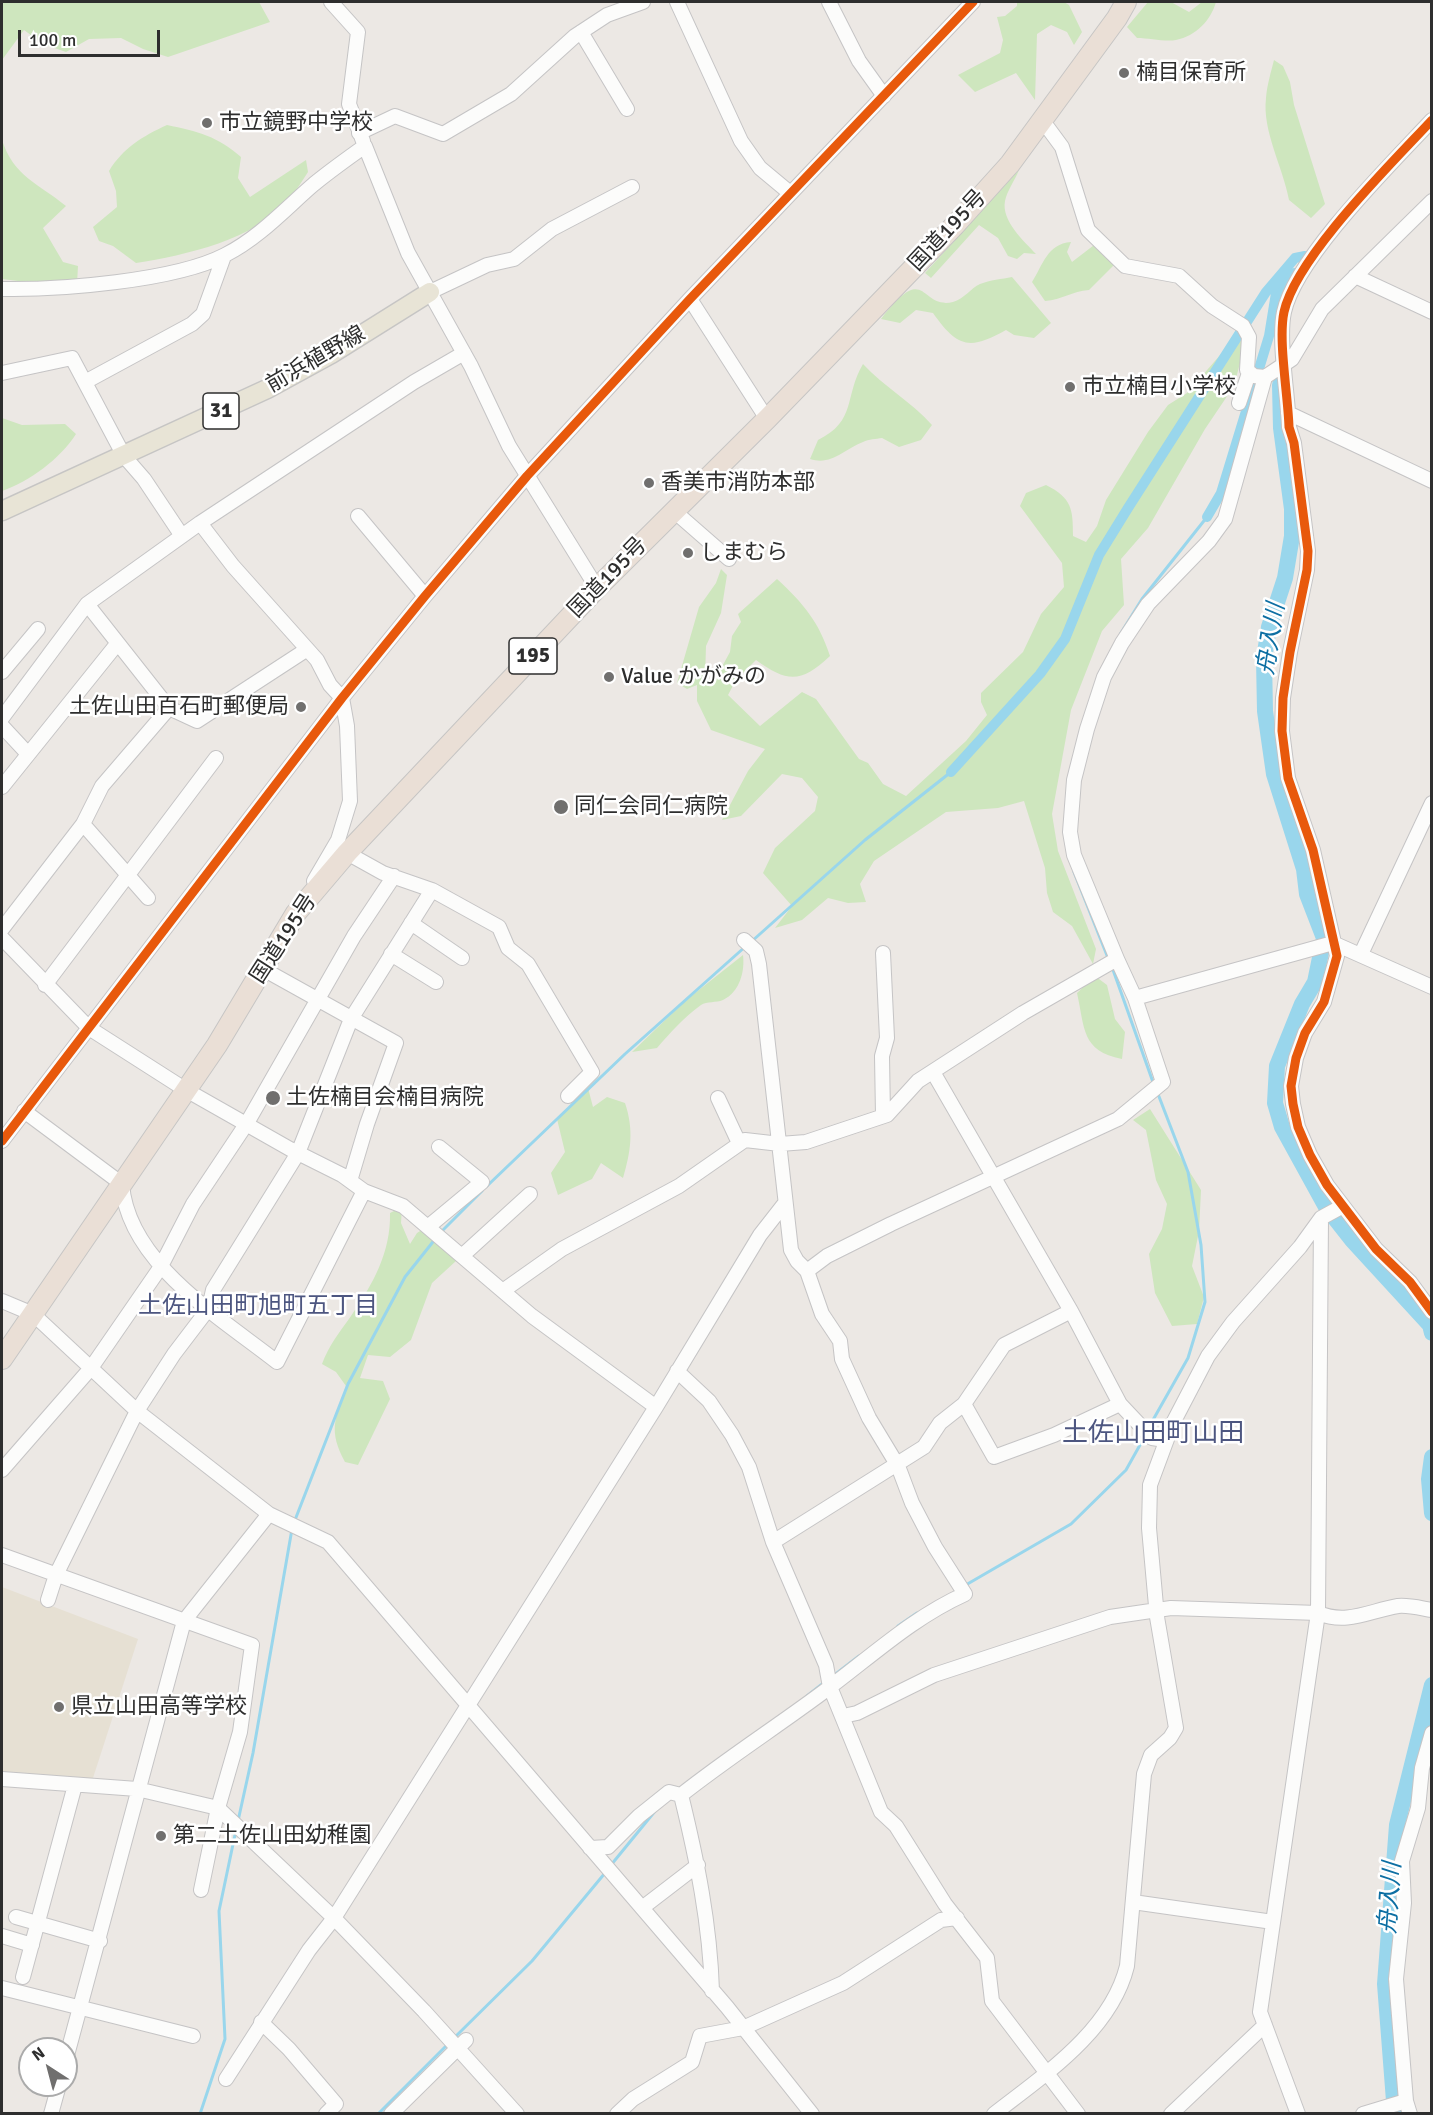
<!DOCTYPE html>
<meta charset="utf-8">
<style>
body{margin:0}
#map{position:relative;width:1433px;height:2115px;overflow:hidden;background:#ece8e4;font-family:Signika,sans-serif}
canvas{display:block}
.frame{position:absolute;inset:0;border:3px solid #2e2e2e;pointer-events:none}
.north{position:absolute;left:18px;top:2037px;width:60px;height:60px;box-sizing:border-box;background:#fff;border:2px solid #ababab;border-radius:50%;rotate:324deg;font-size:16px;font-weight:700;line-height:24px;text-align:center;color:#2e2e2e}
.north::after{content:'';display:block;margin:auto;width:21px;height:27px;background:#706f6e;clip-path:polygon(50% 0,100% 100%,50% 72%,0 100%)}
.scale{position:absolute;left:18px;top:30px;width:142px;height:27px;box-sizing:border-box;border:3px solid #2e2e2e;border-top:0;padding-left:8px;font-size:18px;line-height:21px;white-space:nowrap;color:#2e2e2e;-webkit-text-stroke:4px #fff;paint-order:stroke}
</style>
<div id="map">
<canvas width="1433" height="2115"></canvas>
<div class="frame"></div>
<div class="north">N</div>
<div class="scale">100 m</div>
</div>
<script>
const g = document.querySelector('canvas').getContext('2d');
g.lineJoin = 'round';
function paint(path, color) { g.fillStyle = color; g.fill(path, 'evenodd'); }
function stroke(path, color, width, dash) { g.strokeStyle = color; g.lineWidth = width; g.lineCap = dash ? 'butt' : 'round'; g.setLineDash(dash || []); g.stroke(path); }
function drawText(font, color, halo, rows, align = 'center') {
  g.font = font + ' Signika,"Noto Sans JP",sans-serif'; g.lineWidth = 5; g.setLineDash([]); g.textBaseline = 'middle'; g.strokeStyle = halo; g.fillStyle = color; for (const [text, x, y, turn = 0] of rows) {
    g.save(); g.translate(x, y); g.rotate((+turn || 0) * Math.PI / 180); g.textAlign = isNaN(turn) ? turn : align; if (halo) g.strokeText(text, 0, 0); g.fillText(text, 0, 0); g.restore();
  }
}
paint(new Path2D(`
 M2,1587L138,1639L92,1781L2,1775Z`), '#e6e0d3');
paint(new Path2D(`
 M2,2H259L270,22L168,57L143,49L121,38L89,39L66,52L43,44L24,30L2,60Z
 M1017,2H1064L1069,5L1082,32L1074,45L1067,32L1051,25L1037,34L1035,100L1016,73L975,92L958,75L1000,53L1003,40L997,17L1005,16L1017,6Z
 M1148,2H1171L1189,12L1202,2H1216C1211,20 1196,36 1176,40C1165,42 1149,38 1137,38L1127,27Z
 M1274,60L1283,66L1290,82L1294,105L1325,204L1311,218L1289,200C1283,167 1262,131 1266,98C1267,85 1271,72 1274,60Z
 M167,125C197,131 219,137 241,157L238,178L250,197L306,160L308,172C302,181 296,191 289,199C255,240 186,255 136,263L113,246L99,241L93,227L117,207L116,191L109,171C123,148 143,136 167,125Z
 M2,140C14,177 38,183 66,206L43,228L63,262L78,266L77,284L50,285L2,279Z
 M1019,170C1015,180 1007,191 1005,201C1001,221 1025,242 1036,254L1024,253L1017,259L1008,256L998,238L979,225L931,278L925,273Z
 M1071,242L1067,252L1072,262L1098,242L1116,263L1089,290C1072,291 1062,300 1045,301L1032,282C1043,265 1047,244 1071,242Z
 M1012,277L1051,323L1034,338L1014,335L1006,330C969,351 957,347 933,313L916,310L900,323L881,319C927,259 919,310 953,302C964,299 971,288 980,284C990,280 1002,279 1012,277Z
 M1237,329L1246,340L1234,386L1205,429L1148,528L1121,559L1124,605L1102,631L1071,710L1052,814L1058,851L1096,949L1093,964L1072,926L1053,912L1047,893L1045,868L1024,801L998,808L946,812L874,861L860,884L866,902L848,903L828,898L802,920L775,928L792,906L763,873L775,848L815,811L818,797L802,778L782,774L741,816L722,820L748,771L765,749L711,730L697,701V685L687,689L677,683L699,607L716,583L721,569L727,575L721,613L706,646L705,679L714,681L730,652L732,636L741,622L738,614L777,579C804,604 819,622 830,656C801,683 788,683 756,660L736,680L728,695L760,726L802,692L816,699L859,759L868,763L883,784L906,796L966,741L987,715L981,702V693L1023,652L1041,614L1064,587L1062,563L1020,506L1026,493L1046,485C1072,498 1073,509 1073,536L1086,542L1097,526L1106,500L1148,432L1168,405L1187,393L1221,354Z
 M863,364C884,387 912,402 932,425L921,440L899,447L882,438C876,439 869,439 863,442C844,449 832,466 810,459L818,440C857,421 844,396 863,364Z
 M2,418L22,425L65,424L76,434C60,459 30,481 2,491Z
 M743,955C745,971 740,992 723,1000C716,1003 707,1001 701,1005C684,1017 670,1033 657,1048L632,1052L685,1001Z
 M1095,976L1107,985L1115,1019L1125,1032L1122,1059C1081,1051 1085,1028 1077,993Z
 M588,1088L593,1107L607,1097L625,1103C634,1130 631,1151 623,1178L601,1163L592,1179L558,1195L551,1173L565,1152L557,1119Z
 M1150,1109L1201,1190L1199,1231L1192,1266L1204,1297L1197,1324L1172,1326L1155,1293L1149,1254L1162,1229L1167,1204L1156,1180L1146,1130L1133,1120Z
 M402,1207L401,1223L410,1244L417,1233L431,1224L450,1242L456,1261L432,1283L411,1340L390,1357L368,1355L360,1378L383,1381L390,1399L358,1465L345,1462C328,1430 335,1420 346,1386L336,1372L322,1364C329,1345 339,1333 351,1316C373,1284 391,1252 390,1213Z`), '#cee6be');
stroke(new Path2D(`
 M1121,633L1142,599L1207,517
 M1074,872L1108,958
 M751,942L865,840L951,772
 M1112,967L1154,1085
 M487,1186L625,1054L746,946
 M440,1233L482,1191
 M1149,1427L1188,1358L1205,1302L1201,1245L1188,1172L1158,1094
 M295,1520L348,1384L405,1277L436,1238
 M964,1586L1071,1524L1126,1470L1145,1436
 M898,1626L917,1613
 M833,1676L859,1656
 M807,1696L826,1681
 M238,1821L253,1753L292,1529
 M611,1865L656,1810
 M454,2038L532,1961L605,1873
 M200,2114L225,2039L219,1911L236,1830
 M378,2114L449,2043`), '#99d6ec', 3);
stroke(new Path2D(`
 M1207,517L1221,493L1269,336L1276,293L1290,275
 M951,772L1040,674L1065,639L1099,555L1128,508L1266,292L1295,258L1305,256`), '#99d6ec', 10);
stroke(new Path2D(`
 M1279,330V304L1295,276
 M1280,385L1281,428L1292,509V536L1285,578L1269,627L1264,659L1265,711L1274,774L1304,869L1307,894L1324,938L1315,982L1302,1004L1277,1066L1275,1103L1282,1127L1326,1207L1352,1240L1430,1325L1432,1333
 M1432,1457L1429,1479L1432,1513
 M1395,2114L1385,1984L1397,1825L1432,1685`), '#99d6ec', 16);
const minor = new Path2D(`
 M331,2L358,32L349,104L363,141
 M677,2L741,141L760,168L790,193
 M829,2L859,61L884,96
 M581,32L627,109
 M1432,120C1392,163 1296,257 1284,312C1278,340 1288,395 1289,427L1294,443L1308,551L1307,570L1290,652L1283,698L1282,731L1288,778L1313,850L1337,956L1324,1002L1305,1033L1296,1058L1291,1086L1293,1104L1298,1127L1310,1155L1327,1185L1376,1249L1410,1282L1432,1312
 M1040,123L1048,128L1062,147L1088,230L1125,266L1179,276L1212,306L1243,326L1249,337L1247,370L1254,376L1265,377L1292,359L1322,309L1432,201
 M359,133L395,116L443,134L511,94L575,36L607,15L643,2
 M1355,276L1432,312
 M2,289C59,290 175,281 225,255C259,238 286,208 314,184C330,171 348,158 365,146L408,253L471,366L509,446L597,588
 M430,292L487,265L514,259L552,229L632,187
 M690,299L767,419
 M2,373L72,358L124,456L144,479L182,536
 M85,382L192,324L203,314L224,256
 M1239,403L1249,373
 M1288,413L1432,481
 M674,511L729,559
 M358,516L425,596
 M200,523L233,566L317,660L330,685L342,698L347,726L350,801L338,840L314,881
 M87,604L169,708L197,721L306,650
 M2,672L38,629
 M2,718L87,604L200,523L414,382L464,353
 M2,726L28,754
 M2,787L117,644
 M83,824L148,898
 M347,853L383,873L432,890L499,927L508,948L528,964L592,1072L568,1096
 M411,923L462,958
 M2,929L83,824L102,786L169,708
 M2,938L89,1028L186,1090L290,1149L342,1175L364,1191L403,1206L532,1316L656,1407
 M744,940L756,951L759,964L791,1250L797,1261L807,1271L827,1256L891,1224L1118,1119L1163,1082L1135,998
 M883,953L887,1038L882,1056L883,1116
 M391,954L436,982
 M1361,954L1432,803
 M1117,959L1074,855L1070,832L1074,780L1087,729L1104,677L1122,643L1148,604L1209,541L1225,519L1265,377
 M263,969L396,1043L367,1124L350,1181
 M45,985L216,758
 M933,1072L1071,1311L1120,1404L1152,1438L1165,1440
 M718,1098L739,1143
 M24,1111L122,1184C128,1263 220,1317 277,1362L364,1191
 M2,1141L342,698L425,596L527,476L690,299L973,2
 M429,1226L482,1182L439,1147
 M463,1255L530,1194
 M504,1290L562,1249L679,1186L745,1140L780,1144L806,1142L887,1115L918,1081L1023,1013L1117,959L1135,998L1333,943L1432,987
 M2,1301L33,1314L137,1411L269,1514L328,1542L727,2007L812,2114
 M677,1371L709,1401L732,1435L749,1467L773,1542L826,1665L830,1687L881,1812L896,1826L945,1904L987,1958L992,2001L1078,2114
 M964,1404L994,1457L1054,1435L1120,1404
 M2,1470L91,1368L160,1268L193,1204L247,1123L354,936L394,876
 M773,1542L924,1447L940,1423L964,1404L1004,1345L1071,1311
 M2,1555L252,1645L240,1732L218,1808L201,1890
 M48,1600L56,1575L137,1411L174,1354L209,1308L213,1290L298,1153L351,1019L432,890
 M843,1716L857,1713L934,1675L1110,1617L1171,1608L1318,1613C1347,1625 1369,1611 1398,1606C1409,1605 1420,1608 1432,1610
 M2,1779L137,1789L218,1808L334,1918L424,2011L517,2114
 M681,1795C729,1757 781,1724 830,1687C874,1654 914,1617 965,1594L935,1547L912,1503L898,1466L869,1418L842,1359L840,1341L822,1314L807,1271
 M681,1795C697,1860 710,1924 712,1991
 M590,1848L608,1847L639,1816L669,1792L681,1795
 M1133,1902L1273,1922
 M642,1908L698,1865
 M16,1917L100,1941
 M2,1936L32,1945
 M23,1977L75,1785
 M2,1988L193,2036
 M261,2022L289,2049L336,2104L326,2114
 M66,2059L184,1621L269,1514
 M226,2079L309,1950L334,1918L656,1407L760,1235L785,1203
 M51,2114L59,2085
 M391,2114L466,2040
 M617,2114L633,2099L692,2062L700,2036L743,2028L843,1983L941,1920L957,1918
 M994,2114C1044,2075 1111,2031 1127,1966L1144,1774L1151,1755L1170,1738L1176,1728L1157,1617L1149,1528L1150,1485L1173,1423L1208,1356L1233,1322L1300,1247L1321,1218L1343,1206
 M1171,2114L1265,2025
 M1298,2114L1260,2012L1318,1613L1321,1218
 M1363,2114L1406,2101
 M1410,2114L1406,2101L1396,1979L1404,1903L1402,1861L1418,1808L1422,1768L1432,1733`);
const major = new Path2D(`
 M2,511L267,389L331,354L430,292`);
const highway = new Path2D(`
 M2,1359L217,1045L296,913L347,853L597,588L767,419L955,225L1010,164L1117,18L1126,2`);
stroke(minor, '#c5c4c5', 16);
stroke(major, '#c6c5c4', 21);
stroke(highway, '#c6c5c4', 22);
stroke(minor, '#fcfcfb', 14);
stroke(major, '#e8e4d6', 18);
stroke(highway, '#eadfd6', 20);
stroke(new Path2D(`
 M1432,120C1392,163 1296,257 1284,312C1278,340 1288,395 1289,427L1294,443L1308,551L1307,570L1290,652L1283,698L1282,731L1288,778L1313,850L1337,956L1324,1002L1305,1033L1296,1058L1291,1086L1293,1104L1298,1127L1310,1155L1327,1185L1376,1249L1410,1282L1432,1312
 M2,1141L342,698L425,596L527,476L690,299L973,2`), '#e8590c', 9);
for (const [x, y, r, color] of [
 [1124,73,6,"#706f6e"],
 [207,123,6,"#706f6e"],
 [1070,387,6,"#706f6e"],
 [649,483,6,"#706f6e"],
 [688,553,6,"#706f6e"],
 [609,677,6,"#706f6e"],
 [301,707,6,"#706f6e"],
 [561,807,8,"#706f6e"],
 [273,1098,8,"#706f6e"],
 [59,1707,6,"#706f6e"],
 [161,1836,6,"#706f6e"]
]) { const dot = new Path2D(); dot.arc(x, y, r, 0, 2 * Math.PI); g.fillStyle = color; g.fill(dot); stroke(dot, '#fff', 2); }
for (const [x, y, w] of [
 [221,411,36],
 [533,656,48]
]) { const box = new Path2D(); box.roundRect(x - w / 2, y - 18, w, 36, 4.5); g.fillStyle = '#fff'; g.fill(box); stroke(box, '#2e2e2e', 1.5); }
drawText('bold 21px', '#2e2e2e', null, [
 ["31",221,411],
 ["195",533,656]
]);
drawText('22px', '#2e2e2e', '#fff', [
 ["楠目保育所",1136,73],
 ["市立鏡野中学校",219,123],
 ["市立楠目小学校",1082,387],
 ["香美市消防本部",661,483],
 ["しまむら",700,553],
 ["Value かがみの",621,677],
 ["土佐山田百石町郵便局",289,707,"right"],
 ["同仁会同仁病院",574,807],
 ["土佐楠目会楠目病院",286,1098],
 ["県立山田高等学校",71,1707],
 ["第二土佐山田幼稚園",173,1836]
], 'left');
drawText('22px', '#2e2e2e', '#fff', [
 ["国道195号",948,231,-47],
 ["前浜植野線",316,360,-30],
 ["国道195号",608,578,-46],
 ["国道195号",284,939,-57]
]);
drawText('italic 24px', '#0d6fa3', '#fff', [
 ["舟入川",1272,639,-81],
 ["舟入川",1391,1898,-86]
]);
drawText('24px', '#4d5680', '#fff', [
 ["土佐山田町旭町五丁目",258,1307]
]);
drawText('26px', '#4d5680', '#fff', [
 ["土佐山田町山田",1153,1434]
]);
</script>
